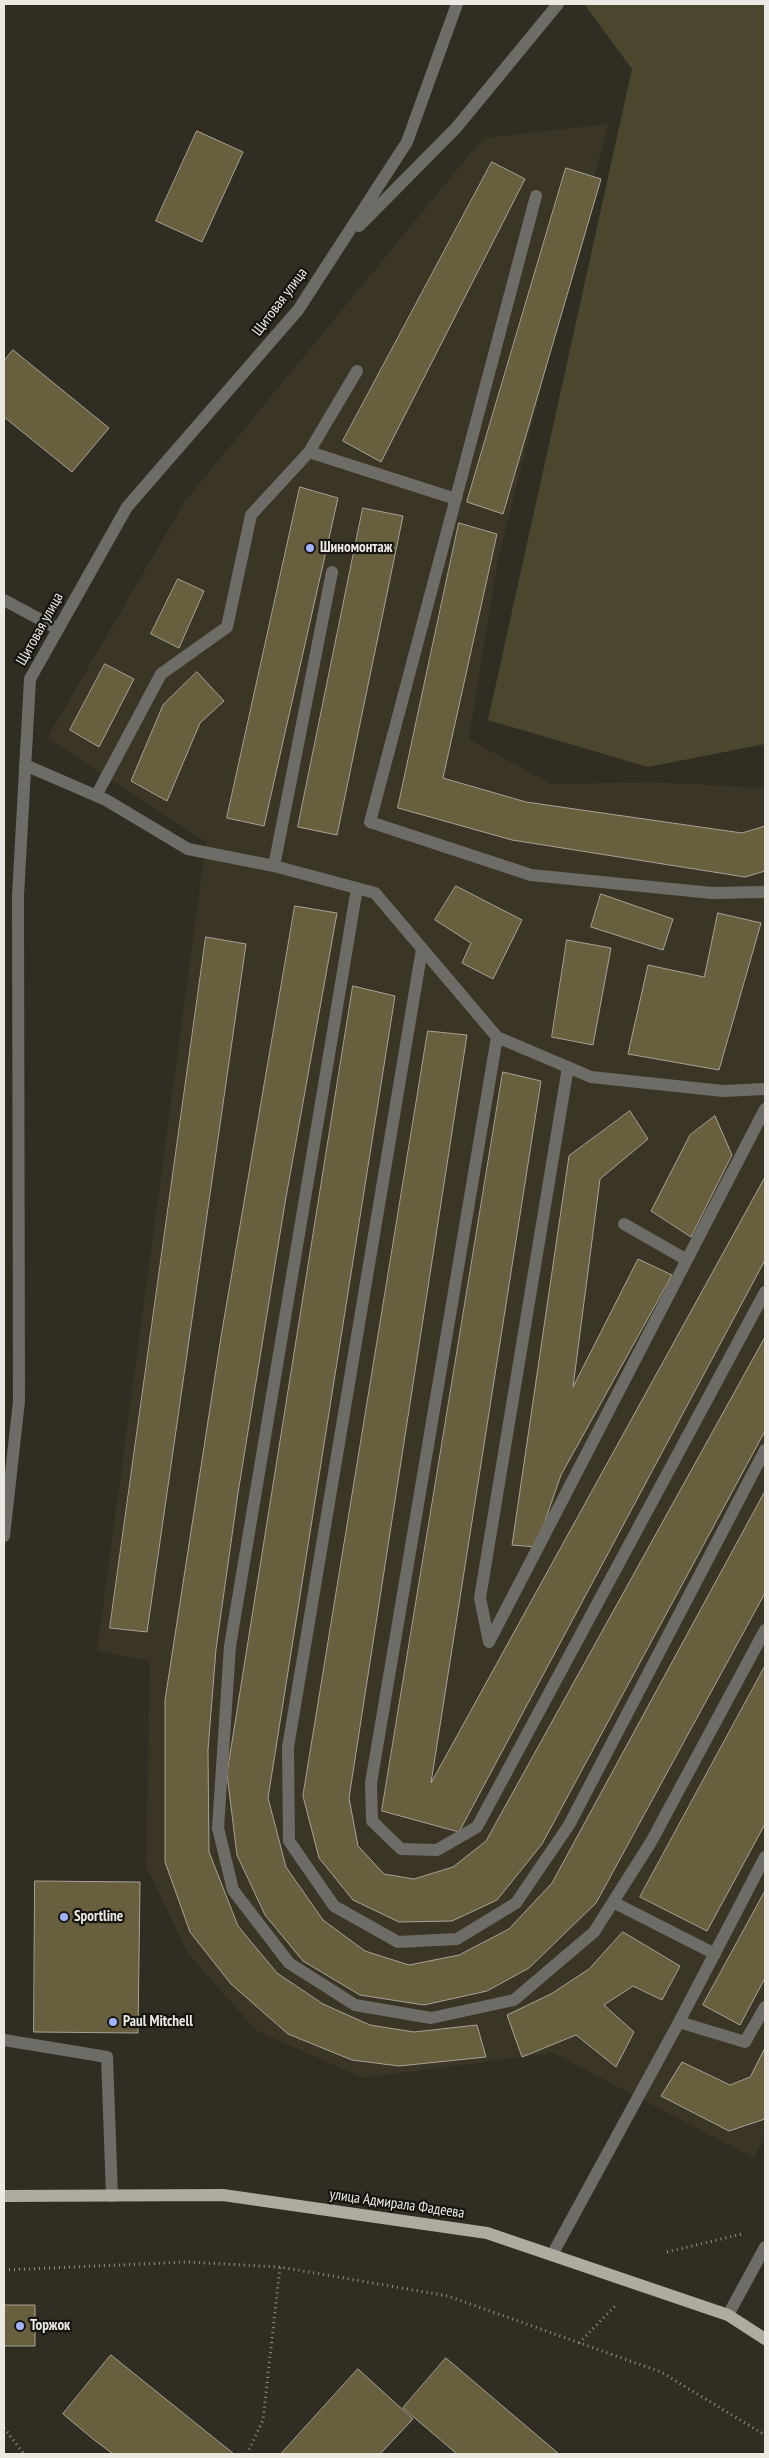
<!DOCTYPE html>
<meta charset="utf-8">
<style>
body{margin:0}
#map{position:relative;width:769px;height:2458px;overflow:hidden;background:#302d22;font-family:"PT Sans Narrow",sans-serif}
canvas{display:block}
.frame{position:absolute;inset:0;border:5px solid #ebe9e2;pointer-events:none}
</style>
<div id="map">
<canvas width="769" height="2458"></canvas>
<div class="frame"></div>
</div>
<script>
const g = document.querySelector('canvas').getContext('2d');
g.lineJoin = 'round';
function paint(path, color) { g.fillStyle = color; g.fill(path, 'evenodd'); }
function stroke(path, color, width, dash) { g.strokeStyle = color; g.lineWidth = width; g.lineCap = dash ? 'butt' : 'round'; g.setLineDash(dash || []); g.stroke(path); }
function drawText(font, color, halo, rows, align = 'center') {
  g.font = font + ' "PT Sans Narrow",sans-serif'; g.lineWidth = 4.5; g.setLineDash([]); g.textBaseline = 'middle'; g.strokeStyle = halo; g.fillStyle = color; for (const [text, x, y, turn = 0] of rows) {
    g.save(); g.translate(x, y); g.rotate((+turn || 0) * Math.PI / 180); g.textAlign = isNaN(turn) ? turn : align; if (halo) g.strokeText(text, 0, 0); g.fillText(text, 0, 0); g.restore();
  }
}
paint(new Path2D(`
 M608,124L498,559L469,739L551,784L653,782L765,788V2138L754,2158L553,2053L363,2078L257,2031L188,1954L146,1866L150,1661L97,1651L206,842L47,738L185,501L483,138Z`), '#3a3524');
paint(new Path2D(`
 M584,4H765V744L648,767L488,720L632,69Z`), '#4c462f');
const building = new Path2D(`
 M197,131L243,152L202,242L156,221Z
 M492,162L525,179L381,462L343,441Z
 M566,168L601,179L503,514L467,502Z
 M13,350L109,428L72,472L4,417V361Z
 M300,487L338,498L264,826L227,818Z
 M363,508L403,516L337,835L298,827Z
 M459,523L497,534L443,778L526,802L742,833L765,826V871L745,877L512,840L398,808Z
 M178,579L204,591L179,648L151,634Z
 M105,664L134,679L99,747L70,730Z
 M197,672L224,701L200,723L167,801L131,781L163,705Z
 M456,886L522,920L493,979L462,963L471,943L435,920Z
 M601,894L673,919L663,950L591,927Z
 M295,906L337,913L285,1203L238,1493L216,1649L208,1750L209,1852L238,1926L277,1973L323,2004L370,2025L414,2032L477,2025L486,2057L399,2066L352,2060L288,2034L231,1984L190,1932L165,1862V1700L221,1337Z
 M718,913L761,923L719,1070L628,1054L648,965L704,977Z
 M206,937L246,944L147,1632L110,1628Z
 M567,940L611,948L593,1045L552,1037Z
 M353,986L395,996L268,1798L286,1867L323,1920L365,1951L409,1965L459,1955L509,1929L552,1883L765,1491V1593L596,1903L529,1968L487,1991L424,2005L360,1995L303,1961L265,1915L237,1855L227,1774Z
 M428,1031L467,1035L349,1798L358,1846L384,1874L414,1879L453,1867L486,1841L765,1337V1431L542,1844L497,1900L452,1921L399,1922L353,1900L319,1858L303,1796Z
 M503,1072L541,1081L431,1783L765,1177V1260L459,1832L382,1811Z
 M630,1111L648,1139L600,1179L573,1387L638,1259L672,1275L561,1475L536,1547L512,1545L569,1156Z
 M715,1116L732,1155L691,1237L651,1211L690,1135Z
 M765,1666V1824L707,1931L640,1897Z
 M35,1881L140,1882L138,2033L34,2032Z
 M765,1891V1978L740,2025L703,2005Z
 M623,1932L680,1966L662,2000L633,1986L604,2005L634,2032L616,2067L576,2035L522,2057L507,2015L551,1994L589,1969Z
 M765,2048V2119L729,2131L661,2096L682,2062L730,2085L750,2077Z
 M4,2305H35V2346H4Z
 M111,2355L234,2454H113L93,2439L63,2414Z
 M446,2358L559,2454H457L403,2408Z
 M358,2369L413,2419L380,2454H281Z`);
paint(building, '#685f3f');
stroke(building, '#a7a396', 1);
stroke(new Path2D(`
 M667,2252L742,2234
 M4,2270L187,2262L280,2267L448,2296L661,2372L765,2435
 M579,2343L617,2304
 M4,2428L24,2454
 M247,2454L263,2420L280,2267`), '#95938a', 3, [1, 4]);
stroke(new Path2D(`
 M536,196L370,822L531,875L712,893L765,892
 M359,226L456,128L558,4
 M357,371L309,452L456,499
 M4,600L58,629
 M25,765L106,800L188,849L274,866L375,893L497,1037L591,1077L723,1091L765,1089
 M96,796L161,674L227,627L251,515L309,452
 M274,866L332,572
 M357,888L230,1646L218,1828L233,1890L289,1963L355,2005L431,2018L514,2000L594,1932L651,1842L765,1630
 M422,949L288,1747L289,1841L334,1906L398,1942L457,1939L516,1903L569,1825L765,1450
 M497,1037L371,1783L372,1821L401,1849L437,1850L477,1827L765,1292
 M568,1067L480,1598L489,1642L765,1109
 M624,1224L687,1260
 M4,1536L19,1401L18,896L30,679L127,507L298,310L407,142L457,4
 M613,1902L715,1954
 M679,2022L765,1857
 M4,2040L107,2057L112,2196
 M552,2255L679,2022L745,2042L765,2007
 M728,2315L765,2247`), '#6e6c66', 12);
stroke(new Path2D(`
 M4,2196L223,2195L487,2233L728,2315L765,2339`), '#aeab9f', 12);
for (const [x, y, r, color] of [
 [310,548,5,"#a3b2fd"],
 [64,1917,5,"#a3b2fd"],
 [113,2022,5,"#a3b2fd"],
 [20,2326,5,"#a3b2fd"]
]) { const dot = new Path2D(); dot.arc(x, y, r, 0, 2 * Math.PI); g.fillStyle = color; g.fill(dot); stroke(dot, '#171510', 2); }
drawText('15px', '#ebe9e2', '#171510', [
 ["Щитовая улица",280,302,-53],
 ["Щитовая улица",40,629,-61],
 ["улица Адмирала Фадеева",397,2204,8]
]);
drawText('bold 15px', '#ebe9e2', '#171510', [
 ["Шиномонтаж",320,548],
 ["Sportline",74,1917],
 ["Paul Mitchell",123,2022],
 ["Торжок",30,2326]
], 'left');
</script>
